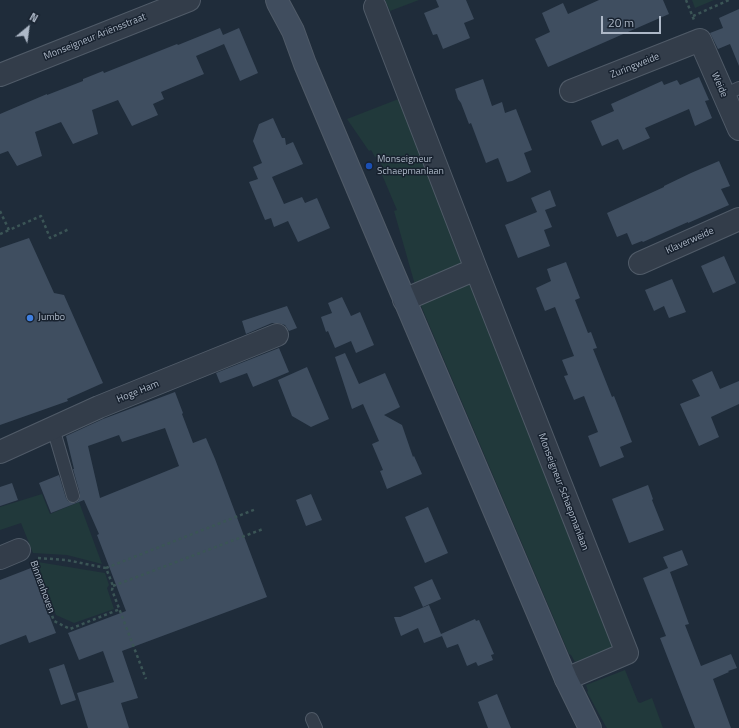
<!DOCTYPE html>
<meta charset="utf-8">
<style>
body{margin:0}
#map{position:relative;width:739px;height:728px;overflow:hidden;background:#1f2c3a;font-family:"Titillium Web",sans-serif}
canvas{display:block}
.north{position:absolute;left:8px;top:8px;width:40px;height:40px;-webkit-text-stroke:3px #18222f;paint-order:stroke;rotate:29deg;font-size:11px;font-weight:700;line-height:16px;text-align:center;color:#adb8c7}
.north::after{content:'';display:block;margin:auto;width:14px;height:18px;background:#adb8c7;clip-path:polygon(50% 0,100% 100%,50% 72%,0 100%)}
.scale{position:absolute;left:601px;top:16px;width:60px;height:18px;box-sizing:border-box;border:2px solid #adb8c7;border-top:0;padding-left:5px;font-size:12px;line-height:14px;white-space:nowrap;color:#adb8c7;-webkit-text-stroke:3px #18222f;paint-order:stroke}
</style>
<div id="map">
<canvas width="739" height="728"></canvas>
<div class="north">N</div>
<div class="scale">20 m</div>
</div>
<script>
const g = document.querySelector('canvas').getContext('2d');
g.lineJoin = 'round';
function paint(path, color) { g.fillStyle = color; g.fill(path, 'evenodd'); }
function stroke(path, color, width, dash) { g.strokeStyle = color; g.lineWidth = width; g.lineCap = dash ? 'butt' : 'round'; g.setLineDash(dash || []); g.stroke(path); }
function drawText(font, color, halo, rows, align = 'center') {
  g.font = font + ' "Titillium Web",sans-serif'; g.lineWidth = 3; g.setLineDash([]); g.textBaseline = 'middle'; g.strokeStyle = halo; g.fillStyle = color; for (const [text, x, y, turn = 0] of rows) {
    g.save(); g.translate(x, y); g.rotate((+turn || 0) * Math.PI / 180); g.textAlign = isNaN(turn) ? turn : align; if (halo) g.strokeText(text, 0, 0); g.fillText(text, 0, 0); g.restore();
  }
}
paint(new Path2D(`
 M385,0H419L390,11Z
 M692,0H714L695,8Z
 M401,98L464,263L415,285L394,211L397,210L380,170L383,168L378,156L375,157L371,150L369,151L347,119Z
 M470,283L615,647L575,662L571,655L569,654L419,301Z
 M42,494L50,514L79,502L102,564L67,555L33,553L21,523L0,530V507Z
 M38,562L105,573L109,585L107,588L114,609L74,623L56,615L37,564Z
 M625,670L638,702L640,703L652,698L663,728H607L605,725L587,692L588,691L586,685Z`), '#21393b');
paint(new Path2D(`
 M436,0H466L474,19L464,23L470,38L443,49L437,34L433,35L424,13L439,7Z
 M599,0H663L669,14L548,67L535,39L550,32L542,13L563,3L568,14Z
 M739,9V66L730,44L718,49L710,33L723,28L719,18Z
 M220,28L223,35L239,28L258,73L240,81L224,44L196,56L204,74L161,92L164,99L153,104L158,115L132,126L118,100L92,110L98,134L73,144L61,122L35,132L42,156L17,166L8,151L0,154V114L47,94V95L83,81V79L103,71L104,73L177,44L178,45Z
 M699,77L709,100L705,101L712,118L695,126L689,109L645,128L650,138L623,150L618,139L602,146L591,121L614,111L611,104L662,81L664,85L677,80L680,85Z
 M483,79L492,106L502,102L505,113L516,109L532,150L524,153L531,172L512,181L507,182L498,158L486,163L471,123L469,124L461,103L458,99L455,89Z
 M273,118L282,138H285L286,145L293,142L303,164L272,177L284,204L302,197L305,203L317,198L330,228L298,242L288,221L274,227L271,218L265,220L249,182L258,179L253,167L262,163L253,141L259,124Z
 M719,161L730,186L721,189L729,205L688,223V222L643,242L642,241L632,245L627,233L617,237L607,213L664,187V186L691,173Z
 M550,190L556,206L545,210L552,227L544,230L550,246L518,258L505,225L537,212L531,198Z
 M29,238L54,293L64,295L103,383L67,399L68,401L0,425V248Z
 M724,256L736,283L713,293L701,266Z
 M566,262L580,298L575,300L588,333L591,332L597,348L593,349L612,397L614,396L632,442L620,447L624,457L600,467L588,436L598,432L584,396L574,400L564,376L568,375L562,360L574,356L555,307L545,311L536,288L551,281L547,269Z
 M672,279L686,312L669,318L664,306L654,311L645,290Z
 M342,297L351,316L360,312L374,345L356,353L351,341L335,348L328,331L326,332L321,317L332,313L328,303Z
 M287,306L297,328L289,331L285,325L278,323H272L246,334L242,321Z
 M279,348L289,372L253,387L247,373L220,383L216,373Z
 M345,353L359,384L385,373L400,407L384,415L402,425L413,457L414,456L422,474L387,489L380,471L383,470L372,444L379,441L363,404L352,409L335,357Z
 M307,367L329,419L311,427L292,416L278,380Z
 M712,371L720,389L739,381V404L711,417L719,437L699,446L680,404L700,396L692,380Z
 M175,392L183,413L182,414L193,443L206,438L215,459L267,597L122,651L138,698L121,703L129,728H88L77,693L114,682L103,651L79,660L68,633L126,611L97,535L99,534L84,500L51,513L39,483L59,475L66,498L68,501L72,503H75L78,501L80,498V494L73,469H74L66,436L103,419ZM165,428L179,466L100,498L88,446L119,435L122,442Z
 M12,483L18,500L0,506V487Z
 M648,485L653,499L652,500L664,530L629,543L612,499Z
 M311,494L322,520L306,526L296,500Z
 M428,507L448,553L425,563L405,517Z
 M682,550L688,565L670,572L689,624L685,625L701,666L731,654L737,668L728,671L729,672L713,679L731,728H695L660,638L666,636L643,578L668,568L663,557Z
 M31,568L56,633L29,643L26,635L0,645V580Z
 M432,579L441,599L423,607L414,587Z
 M429,605L441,634L475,619L476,621L479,620L494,654L491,655L493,660L478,666L476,662L467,666L458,644L447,648L442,636L424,643L418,628L401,636L394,617H400Z
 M64,664L76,700L61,705L49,669Z
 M497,694L511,728H488L478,702Z`), '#3f4e60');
const service = new Path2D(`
 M724,95L739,88
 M53,428L73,496
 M312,719L316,728`);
const minor = new Path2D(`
 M375,7L476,269L627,653L566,679
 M0,75L189,0
 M571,91L700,40L739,129
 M640,263L739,219
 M404,300L476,269
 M0,452L99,407L277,335
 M0,558L19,550`);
const secondary = new Path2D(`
 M277,0L278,3L293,31L305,64L386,256L566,679L590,728`);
stroke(service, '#505b68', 14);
stroke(minor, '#505b68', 24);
stroke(secondary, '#505b68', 24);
stroke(new Path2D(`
 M686,0L694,20
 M693,16L729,0
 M0,211L9,230L41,216L50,238L69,229
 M0,234L9,230
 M38,558L66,560L106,568L113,586L112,590L146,679
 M34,565L54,621L70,629L120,609
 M106,568L256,509
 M113,586L263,529`), '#3b5556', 2.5, [3, 3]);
stroke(service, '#333d4a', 12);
stroke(minor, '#333d4a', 22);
stroke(secondary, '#404d5e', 22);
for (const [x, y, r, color] of [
 [369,166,4,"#1a4fb4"],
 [30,318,4,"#3f7fe0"]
]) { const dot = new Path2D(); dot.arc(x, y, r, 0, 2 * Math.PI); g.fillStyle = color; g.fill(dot); stroke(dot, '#18222f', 1.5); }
drawText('10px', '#adb8c7', '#18222f', [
 ["Monseigneur Ariënsstraat",95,37,-22],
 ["Zuringweide",635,66,-22],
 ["Weide",719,85,66],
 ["Klaverweide",690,241,-24],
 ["Hoge Ham",138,392,-22],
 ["Monseigneur Schaepmanlaan",563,492,69],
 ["Binnenhoven",42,587,70]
]);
drawText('10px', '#adb8c7', '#18222f', [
 ["Monseigneur",377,160],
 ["Schaepmanlaan",377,172],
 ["Jumbo",38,318]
], 'left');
</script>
